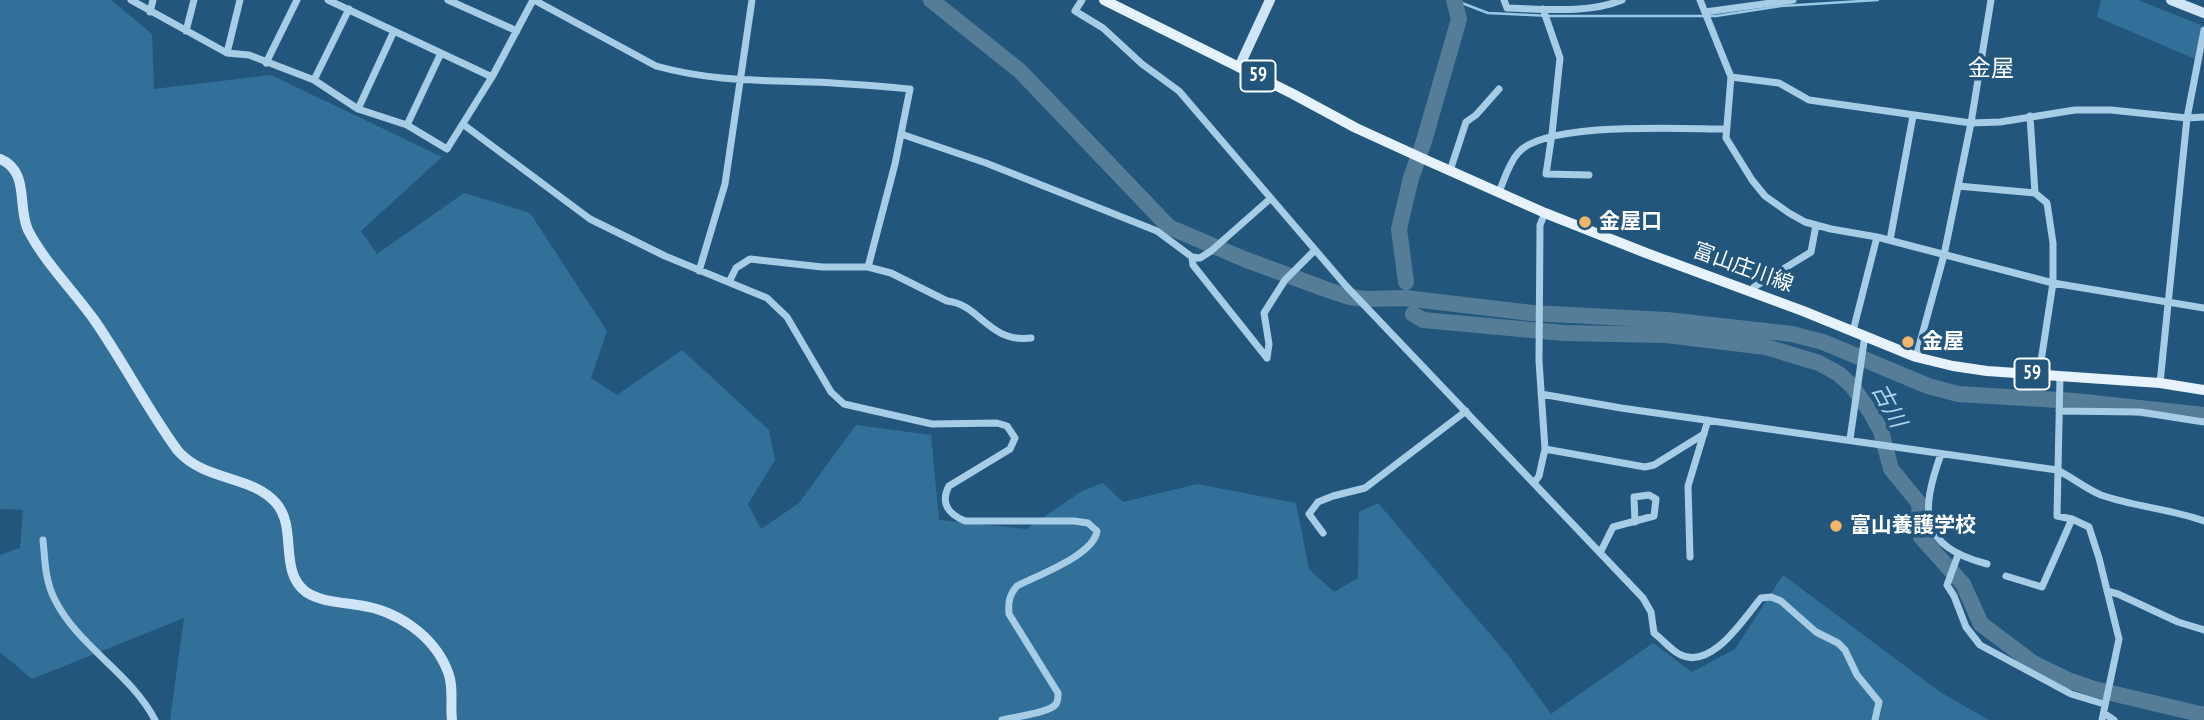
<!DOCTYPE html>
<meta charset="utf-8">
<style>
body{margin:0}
canvas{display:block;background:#22567d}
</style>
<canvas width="2204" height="720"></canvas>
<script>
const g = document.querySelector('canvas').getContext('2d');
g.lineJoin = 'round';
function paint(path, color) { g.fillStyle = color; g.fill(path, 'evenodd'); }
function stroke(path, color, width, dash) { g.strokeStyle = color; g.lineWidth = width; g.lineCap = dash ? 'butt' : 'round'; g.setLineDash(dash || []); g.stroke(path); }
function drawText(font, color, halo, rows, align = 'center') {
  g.font = font + ' "PT Sans Narrow","Noto Sans JP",sans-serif'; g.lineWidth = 7; g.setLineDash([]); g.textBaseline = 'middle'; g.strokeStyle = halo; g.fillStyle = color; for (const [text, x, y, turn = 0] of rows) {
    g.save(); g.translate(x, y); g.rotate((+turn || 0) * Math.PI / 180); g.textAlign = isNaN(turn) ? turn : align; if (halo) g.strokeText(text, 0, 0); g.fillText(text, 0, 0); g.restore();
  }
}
paint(new Path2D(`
 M0,0H111L152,34L154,89L271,75L442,157L361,231L377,254L464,193L530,213L607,331L591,378L617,395L682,350L769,430L775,460L748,504L761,529L799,503L856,425L931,435L939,520L1026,529L1082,491L1103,483L1123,502L1197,484L1296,503L1309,569L1334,592L1358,578L1359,512L1378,503L1508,655L1551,714L1653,643L1692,672L1735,649L1783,575L1940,692L1989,720H170L184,618L32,679L0,652V555L20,548L23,510L0,509Z
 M2101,0H2138L2201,25L2195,59L2097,17Z`), '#326f99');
stroke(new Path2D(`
 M1454,0L1488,13L1551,16H1716L1781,6L1878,0`), '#9ac9e7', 2.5);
stroke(new Path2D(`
 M931,0L1020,71L1169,227L1244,259L1328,290L1349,297L1367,299L1405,298L1532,313L1667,320L1792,334L1823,342L1928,386L1958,394L2075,401L2204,415
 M1406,282L1399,229L1411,178L1424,141L1459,19L1454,0
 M1413,314L1423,320L1564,333L1666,335L1766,347L1819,363L1839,374L1852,386L1871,413L1881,431L1891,469L1919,503L1921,537L1963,584L1981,624L2033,663L2068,680L2094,689L2204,715`), '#567d98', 16);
stroke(new Path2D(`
 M131,0L227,53L249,55L314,80L358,109L407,125L447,149L492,77L533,0
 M328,0L492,77
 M448,0L517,31
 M534,0L656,66C710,81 757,80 812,82C845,83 877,86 910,89L895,164L868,267
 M1082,0L1075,11L1103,28L1142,64L1179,91L1347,287L1643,598L1651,612L1654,633C1662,639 1670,649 1679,654C1711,672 1744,618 1761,598L1771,597L1781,601L1816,632L1838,643L1845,650L1857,675L1879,702L1875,720
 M1504,0L1507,8C1544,9 1588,14 1622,0
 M1700,0L1731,77L1726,138L1752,180L1765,196L1789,213L1805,222L1831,229L1877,237L2053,283L2204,308
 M1543,9L1560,58L1552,134L1546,174L1589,175
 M150,12L153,0
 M1705,12L1793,0
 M186,31L194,0
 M227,53L240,0
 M266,63L297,0
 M1731,77L1779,83L1809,100L1971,123L2000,122L2075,110H2111L2187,118L2204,117
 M314,80L349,9
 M358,109L394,31
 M2030,116L2035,193L2047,203L2053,243V283L2039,374
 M407,125L441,53
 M464,125L590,219L665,256L767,298L787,317L831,392L844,404L932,424L997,423L1007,426L1015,438L1010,449L949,486C940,503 948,514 965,521H1074L1088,523L1097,531C1094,555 1038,575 1017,586C1009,595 1008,603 1009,614L1058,693C1058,697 1058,701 1056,704C1050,713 1013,717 1002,720
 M901,134L986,163L1157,231L1192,257L1193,265L1267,358
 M1450,171L1466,122L1476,115L1499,89
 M1958,186L2035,193
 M1499,192C1504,180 1509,163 1518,153C1545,121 1681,129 1725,129
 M1890,240L1913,116
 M1192,257L1200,258L1211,251L1271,198
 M699,271L725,184L752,0
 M729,282L736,268L750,259L822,267H868L891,273L947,301C980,304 988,343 1031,338
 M1752,291L1754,287L1811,252L1816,225
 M1853,331L1877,237
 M1916,357L1944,255L1971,123L1991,0
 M1267,358L1269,344L1264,313L1285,280L1315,250
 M2060,376L2057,516L2072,519L2089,527L2099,558L2119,639L2102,720
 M2160,383L2187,118L2204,30
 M1541,394L1621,408L2057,470C2072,477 2086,489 2101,495C2135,507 2171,509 2204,521
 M2059,411L2140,412L2204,422
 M1850,439L1865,335
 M1545,449L1645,467L1654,465L1704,434
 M1941,454C1920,513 1919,546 1987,564
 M1534,483L1539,476L1545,449L1539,361L1540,225L1545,213
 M1323,533L1309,514L1318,502L1333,496L1365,488L1466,411
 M43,540C45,560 45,580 54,598C77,646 131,673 155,720
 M1600,553L1613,527L1654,516L1656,499L1649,495L1634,497L1635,522
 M1958,555L1947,585L1954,596L1966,627L1980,645L2071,694L2104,704
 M1690,557L1688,486L1708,420
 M2006,576L2042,587L2072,519
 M2107,591L2118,594L2178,622L2204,630
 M2104,713L2114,720`), '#a6cce6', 7);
stroke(new Path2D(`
 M2171,0L2204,13
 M1239,67L1270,0
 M0,159C30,171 17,207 28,230C45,263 73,290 95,321C124,363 148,410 178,451C206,482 252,475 276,503C298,528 278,571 306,592C321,602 341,602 358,605C396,610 434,635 448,672C454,687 450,704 452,720`), '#cfe5f5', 10);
stroke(new Path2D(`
 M1104,0L1293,94L1356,128L1426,160L1545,213L1646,253L1803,311L1916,357L1953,366L1987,371L2160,383L2204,390`), '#e7f2fd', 10);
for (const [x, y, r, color] of [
 [1585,222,7,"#f2b668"],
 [1908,342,7,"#f2b668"],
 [1836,526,7,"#f2b668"]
]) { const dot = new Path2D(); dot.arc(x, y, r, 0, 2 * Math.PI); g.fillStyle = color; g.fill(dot); stroke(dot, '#22567d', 2.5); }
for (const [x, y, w] of [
 [1258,76,35],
 [2032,374,35]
]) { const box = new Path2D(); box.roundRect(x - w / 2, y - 15.5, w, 31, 5); g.fillStyle = '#22567d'; g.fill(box); stroke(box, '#fff', 2); }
drawText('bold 19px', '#fff', null, [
 ["59",1258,76],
 ["59",2032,374]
]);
drawText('bold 21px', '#fff', '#22567d', [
 ["金屋口",1599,222],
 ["金屋",1922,342],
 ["富山養護学校",1850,526]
], 'left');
drawText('21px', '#fff', '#22567d', [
 ["富山庄川線",1743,268,20]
]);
drawText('23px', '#fff', '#22567d', [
 ["金屋",1991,69]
]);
drawText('italic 23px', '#b1d5ee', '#22567d', [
 ["古川",1888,406,62]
]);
</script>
